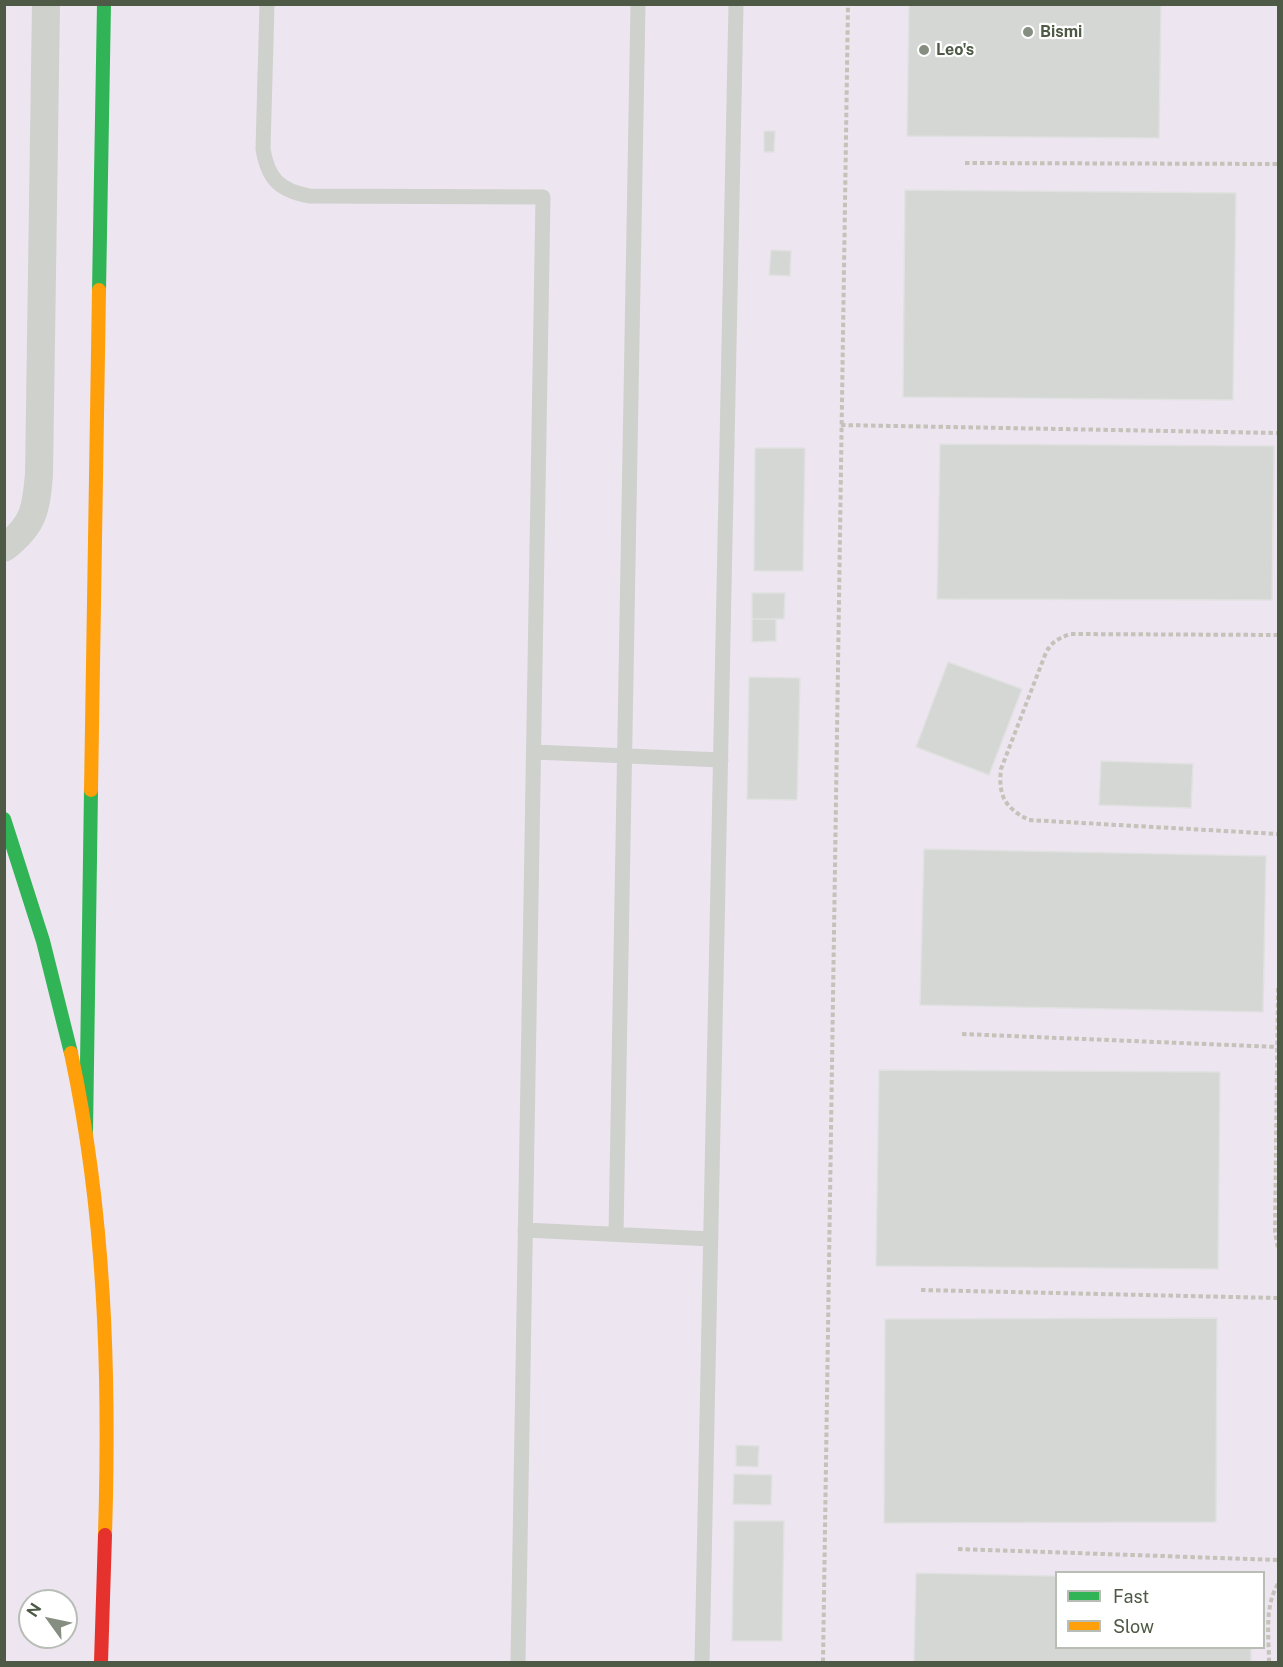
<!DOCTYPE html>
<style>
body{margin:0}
#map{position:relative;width:1283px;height:1667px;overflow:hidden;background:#eeeeef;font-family:"Public Sans",sans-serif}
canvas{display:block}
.frame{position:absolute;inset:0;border:6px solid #4e5a46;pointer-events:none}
.legend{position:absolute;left:1055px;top:1571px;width:210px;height:78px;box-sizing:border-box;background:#fff;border:2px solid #b8bdb5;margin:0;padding:8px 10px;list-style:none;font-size:18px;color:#4e5a46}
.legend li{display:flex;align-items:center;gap:12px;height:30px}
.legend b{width:30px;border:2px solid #b8bdb5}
.north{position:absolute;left:18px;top:1589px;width:60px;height:60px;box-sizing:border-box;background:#fff;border:2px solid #b8bdb5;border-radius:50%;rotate:303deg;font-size:16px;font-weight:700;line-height:24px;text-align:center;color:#4e5a46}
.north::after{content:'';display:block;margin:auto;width:21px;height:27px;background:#868e81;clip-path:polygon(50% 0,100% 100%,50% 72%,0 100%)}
</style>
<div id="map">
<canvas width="1283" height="1667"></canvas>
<div class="frame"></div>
<ul class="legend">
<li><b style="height:8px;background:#30b455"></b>Fast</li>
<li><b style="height:8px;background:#ff9f0a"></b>Slow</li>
</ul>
<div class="north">N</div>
</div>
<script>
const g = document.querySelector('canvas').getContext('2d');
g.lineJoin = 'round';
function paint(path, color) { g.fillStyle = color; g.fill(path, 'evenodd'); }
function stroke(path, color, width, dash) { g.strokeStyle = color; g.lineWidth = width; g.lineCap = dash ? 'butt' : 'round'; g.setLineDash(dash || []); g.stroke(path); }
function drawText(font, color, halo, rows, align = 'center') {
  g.font = font + ' "Public Sans",sans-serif'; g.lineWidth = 4.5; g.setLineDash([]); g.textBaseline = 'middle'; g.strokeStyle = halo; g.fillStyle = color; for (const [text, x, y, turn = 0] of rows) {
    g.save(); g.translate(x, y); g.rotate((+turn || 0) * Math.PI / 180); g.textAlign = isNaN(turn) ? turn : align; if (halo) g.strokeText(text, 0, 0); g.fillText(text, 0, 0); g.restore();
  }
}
paint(new Path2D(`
 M5,5H1278V1662H5ZM1056,1572H1264V1648H1056ZM30,1601H66V1637H30Z`), '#ede5f0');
const building = new Path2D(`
 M909,4H1161L1159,138L907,136Z
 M764,131H775L774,152H764Z
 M905,190L1236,193L1233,400L903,397Z
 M771,250L791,251L790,276L769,275Z
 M940,444L1274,446L1272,600L937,599Z
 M755,448H805L803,571H754Z
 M752,593H785L784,619H752Z
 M752,619H776V641L752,642Z
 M948,662L1022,689L989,775L916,747Z
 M749,677L800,678L797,800L747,799Z
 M1101,761L1193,764L1191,808L1099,805Z
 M924,849L1266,856L1263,1012L920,1005Z
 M879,1070L1220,1072L1218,1269L876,1266Z
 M1217,1318L1216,1522L884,1523L885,1319Z
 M736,1445L759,1446L758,1467L736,1466Z
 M734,1474L772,1475L771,1505L733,1504Z
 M734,1521H784L782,1641H732Z
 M916,1573L1056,1576V1648H1251V1662H914Z`);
paint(building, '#d5d7d4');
stroke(building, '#e0e1e0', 1.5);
stroke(new Path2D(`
 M965,163L1278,164
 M841,425L1278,433
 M1278,635L1071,634C1058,638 1050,643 1045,655L1001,769C998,796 1005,808 1029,820L1278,834
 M1278,988L1275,1232L1278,1249
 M962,1034L1278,1047
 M921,1290L1278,1298
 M958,1549L1278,1560
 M823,1662L848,4
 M1269,1662C1269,1637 1264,1607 1278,1584`), '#c4c2b9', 4, [4.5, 3]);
stroke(new Path2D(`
 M267,4L263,149C268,179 279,190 309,196L543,197L518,1662
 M534,752L721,760
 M525,1230L711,1239
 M616,1234L638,4
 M702,1662L736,4`), '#cfd1cd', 15);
stroke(new Path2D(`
 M4,548C34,525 36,510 39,474L46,4`), '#cfd1cd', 28);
stroke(new Path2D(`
 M99,290L104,4
 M4,819L43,941L71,1053
 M86,1132L91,790`), '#30b455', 14);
stroke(new Path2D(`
 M91,790L99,290
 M71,1053C105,1212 110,1373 105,1535`), '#ff9f0a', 14);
stroke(new Path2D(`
 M101,1662L105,1535`), '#e5322d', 14);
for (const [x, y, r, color] of [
 [1028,32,6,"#868e81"],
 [924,50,6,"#868e81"]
]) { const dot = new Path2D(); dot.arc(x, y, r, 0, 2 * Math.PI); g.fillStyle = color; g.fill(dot); stroke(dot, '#fff', 2); }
drawText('bold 16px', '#4e5a46', '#fff', [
 ["Bismi",1040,32],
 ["Leo's",936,50]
], 'left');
</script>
